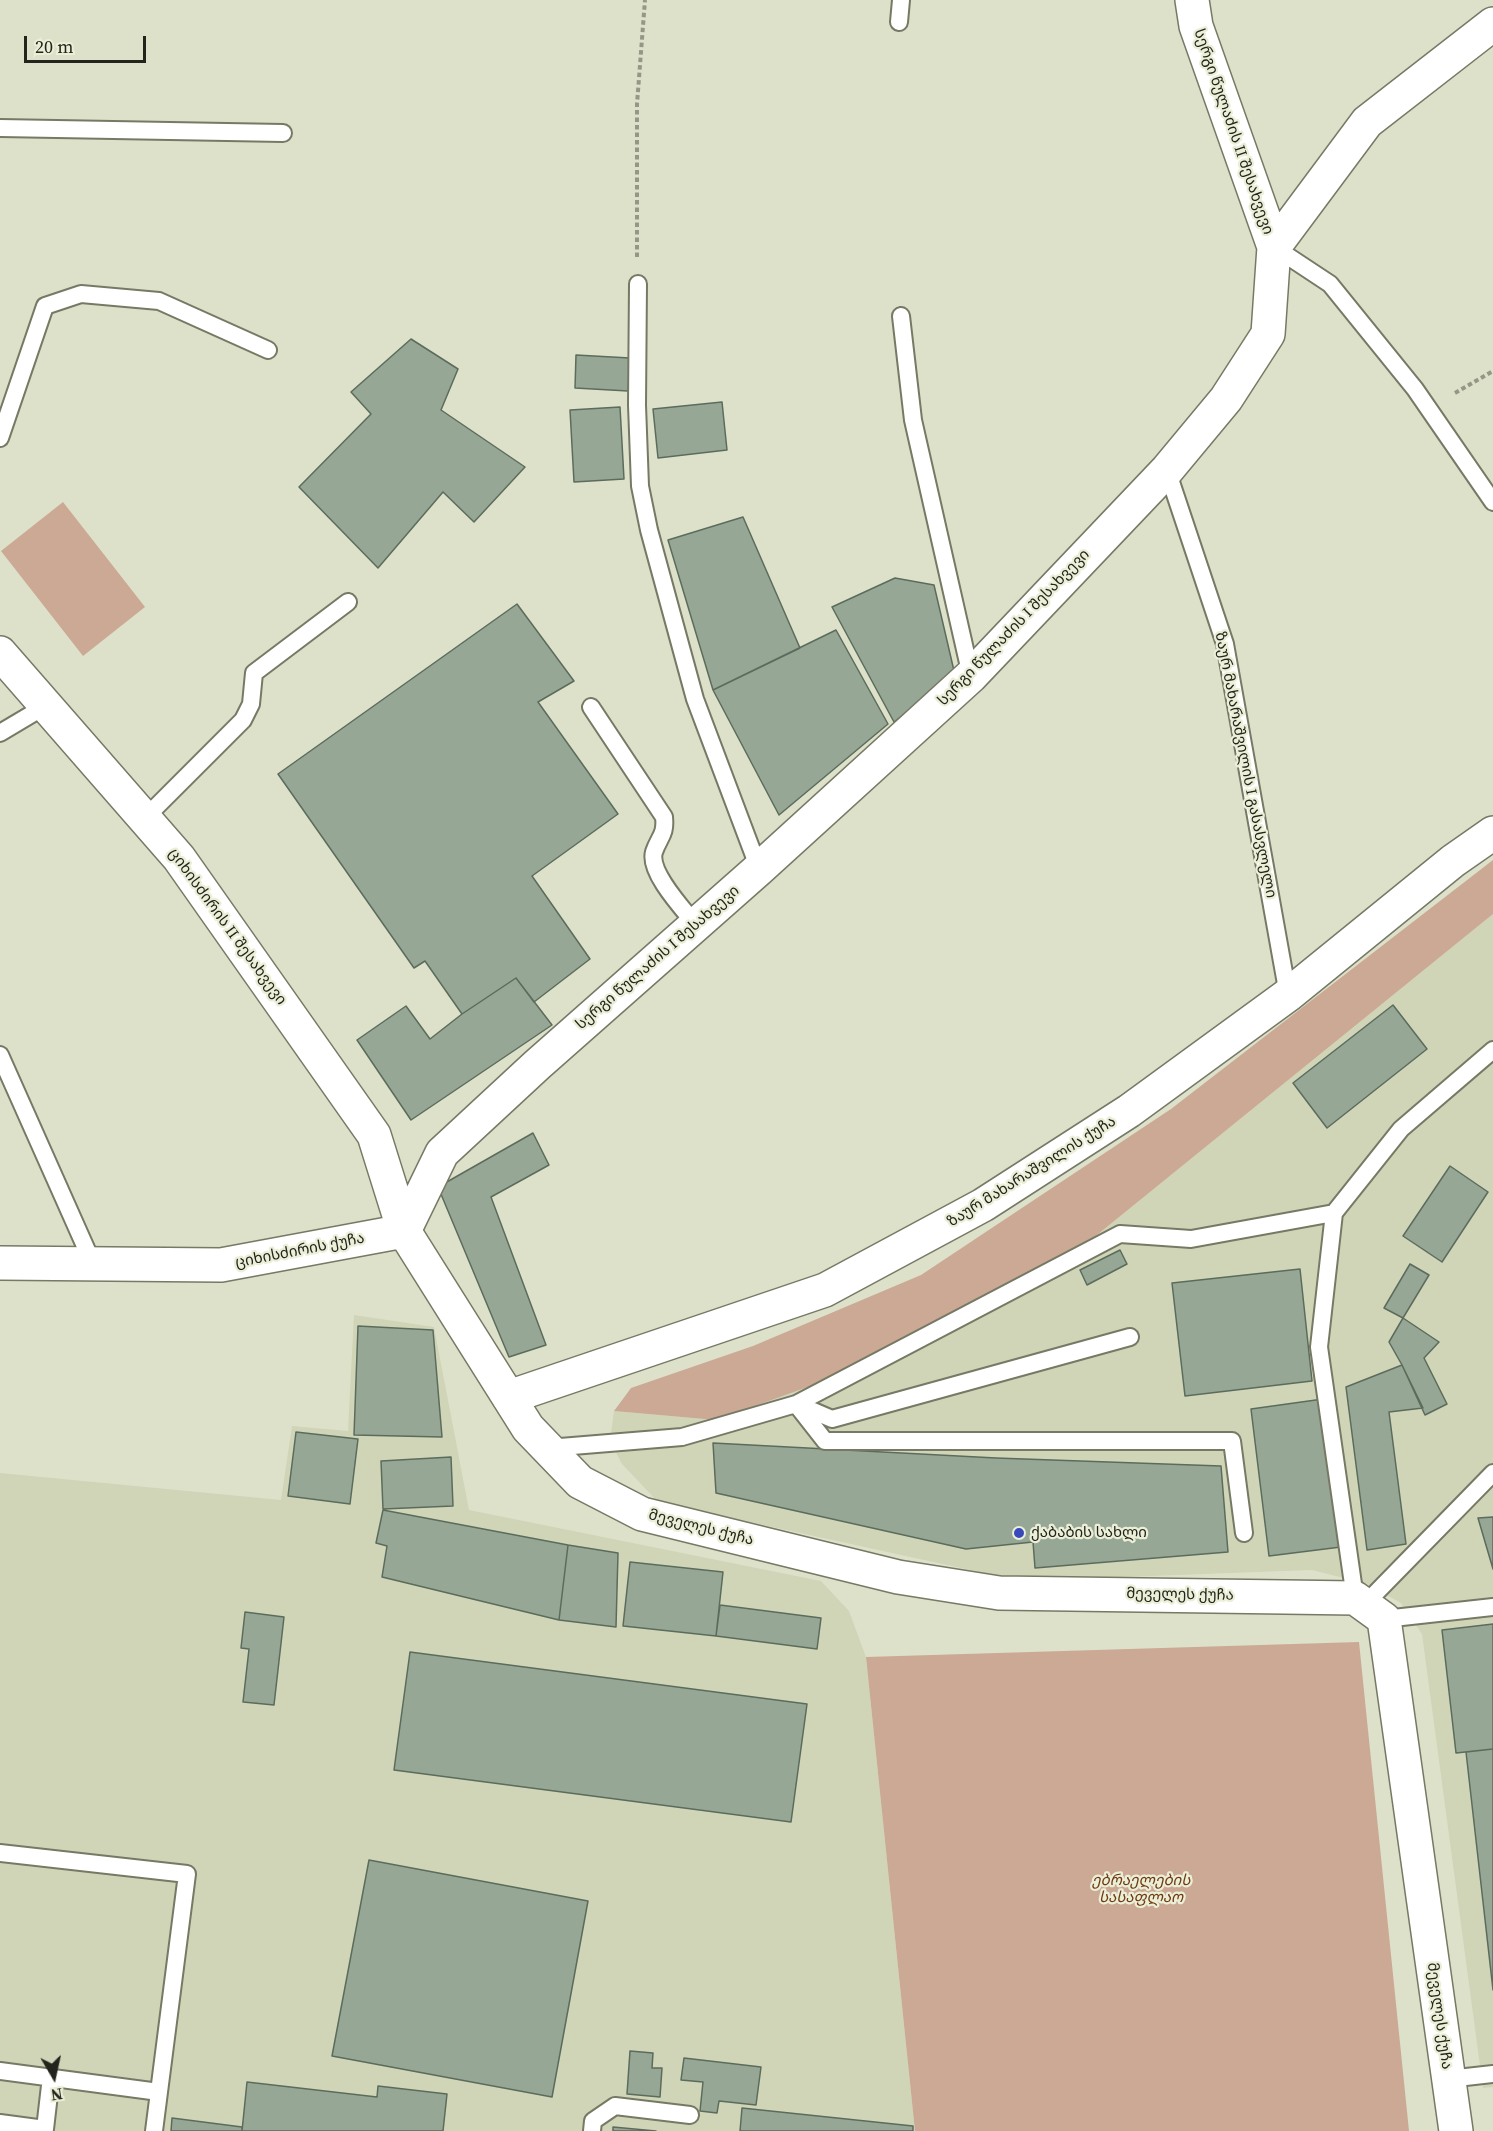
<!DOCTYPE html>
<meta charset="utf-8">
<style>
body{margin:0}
#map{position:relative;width:1493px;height:2131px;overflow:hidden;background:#dde1ca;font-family:"Source Serif 4",serif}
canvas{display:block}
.north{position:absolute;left:24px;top:2047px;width:60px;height:60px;-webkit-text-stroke:4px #ebefd7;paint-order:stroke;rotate:171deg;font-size:16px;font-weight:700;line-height:24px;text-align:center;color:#23241c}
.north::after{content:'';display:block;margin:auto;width:21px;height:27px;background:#23241c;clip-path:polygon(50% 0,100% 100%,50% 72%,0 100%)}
.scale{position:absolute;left:24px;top:36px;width:122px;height:27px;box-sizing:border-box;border:3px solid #23241c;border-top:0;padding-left:8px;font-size:18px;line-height:21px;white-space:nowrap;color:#23241c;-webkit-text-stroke:4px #ebefd7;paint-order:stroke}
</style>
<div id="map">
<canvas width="1493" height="2131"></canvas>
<div class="north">N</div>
<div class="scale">20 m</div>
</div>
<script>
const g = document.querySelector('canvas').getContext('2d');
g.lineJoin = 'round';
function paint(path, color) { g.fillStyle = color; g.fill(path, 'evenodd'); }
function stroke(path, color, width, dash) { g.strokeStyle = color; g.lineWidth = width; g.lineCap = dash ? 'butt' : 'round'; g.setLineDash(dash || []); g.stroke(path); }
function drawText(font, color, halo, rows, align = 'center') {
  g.font = font + ' "Source Serif 4","Noto Sans Georgian",serif'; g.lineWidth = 4.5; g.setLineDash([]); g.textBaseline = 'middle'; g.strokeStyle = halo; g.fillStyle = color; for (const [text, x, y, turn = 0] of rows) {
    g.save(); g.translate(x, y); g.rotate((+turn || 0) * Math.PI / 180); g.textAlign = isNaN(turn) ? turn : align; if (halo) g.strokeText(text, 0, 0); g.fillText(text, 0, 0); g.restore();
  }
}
paint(new Path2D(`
 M1493,914V2087L1483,2088L1422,1634L1401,1603L1367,1584L1312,1570L1096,1578L993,1575L658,1502L622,1464L610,1441L614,1411L716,1420L1092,1239Z
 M354,1315L434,1327L469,1510L821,1581L849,1611L866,1657L915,2131H0V1473L281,1500L292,1426L348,1431Z`), '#d0d5b7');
paint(new Path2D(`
 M63,502L145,607L83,656L1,551Z
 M1493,860V914L1092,1239L863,1367L716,1420L614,1411L631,1388L753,1346L921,1275L1171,1109Z
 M1359,1642L1409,2131H915L866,1657Z`), '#cba995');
const building = new Path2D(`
 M411,339L458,369L441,410L525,467L474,522L443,492L378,568L299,487L371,414L351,392Z
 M576,355L630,358L628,391L575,388Z
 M722,402L727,450L658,458L653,409Z
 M620,407L624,479L574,482L570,410Z
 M743,517L800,648L713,690L668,540Z
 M895,578L934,585L955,675L894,722L832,607Z
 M517,604L574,681L538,702L618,814L532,876L590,959L534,1002L516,978L462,1014L425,961L414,968L278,774Z
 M836,630L888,724L779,815L713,690Z
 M516,978L552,1025L411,1120L357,1040L406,1006L430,1039L462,1014Z
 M1393,1005L1427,1049L1327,1128L1293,1083Z
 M533,1133L549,1165L491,1197L546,1345L509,1357L438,1187Z
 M1450,1166L1488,1192L1442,1262L1403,1236Z
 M1120,1250L1127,1264L1087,1285L1080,1270Z
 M1410,1264L1429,1275L1403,1318L1384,1308Z
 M1300,1269L1312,1381L1185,1396L1172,1283Z
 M1403,1318L1439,1342L1424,1358L1447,1404L1425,1415L1402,1365L1389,1342Z
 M358,1326L433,1330L442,1437L354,1435Z
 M1402,1365L1423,1408L1389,1412L1406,1544L1367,1550L1346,1387Z
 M1323,1399L1341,1547L1269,1556L1251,1409Z
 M296,1432L358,1439L350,1504L288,1496Z
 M713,1443L996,1458L1221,1466L1228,1552L1035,1568L1033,1542L966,1549L716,1493Z
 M451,1457L453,1506L383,1509L381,1461Z
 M383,1510L568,1545L559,1620L382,1577L387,1546L376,1543Z
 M1493,1517V1569L1478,1518Z
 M568,1545L618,1553L616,1627L559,1620Z
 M630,1562L723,1572L716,1636L623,1626Z
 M720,1605L821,1618L817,1649L716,1636Z
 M245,1612L284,1617L274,1705L243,1702L249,1649L241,1648Z
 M1493,1624V1749L1456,1753L1442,1630Z
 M410,1652L807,1704L791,1822L394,1770Z
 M1493,1749V1990L1466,1752Z
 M369,1860L588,1901L552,2097L332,2056Z
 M630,2051L653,2053L652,2068H662L660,2097L627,2094Z
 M684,2058L761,2067L756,2105L719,2101L717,2113L700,2111L703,2082L681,2080Z
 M247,2082L377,2097L378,2086L447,2094L443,2131H242Z
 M742,2108L913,2126V2131H740Z
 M172,2118L242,2127V2131H171Z
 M613,2127L656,2131H613Z`);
paint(building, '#96a796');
stroke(building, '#5c6c5c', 1.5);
const service = new Path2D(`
 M899,22L901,0
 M0,128L283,133
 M1274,247L1330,284L1415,389L1493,502
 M638,284L637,405L640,486L649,530L695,699L759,869
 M901,316L913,420L971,676
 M0,438L45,306L81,294L159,301L268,350
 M1167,470L1225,644L1288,995
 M591,707L664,817C666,835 659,837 654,852C648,872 684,910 696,925
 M0,733L47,705
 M145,818L243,720L251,704L254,673L348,602
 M0,1055L93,1264
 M796,1404L825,1441H1232L1244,1533
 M797,1404L832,1419L1130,1337
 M548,1448L682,1437L796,1404L1120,1234L1191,1239L1334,1213
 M1355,1598L1319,1347L1334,1213L1401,1129L1493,1050
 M1364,1605L1493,1473
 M1384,1619L1493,1607
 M0,1853L187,1874L154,2131
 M0,2071L159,2092
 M1448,2079L1493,2074
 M0,2123L45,2129L51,2077
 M592,2131L593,2121L615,2106L690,2115`);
const minor = new Path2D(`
 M1192,0L1196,26L1274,247
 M0,653L179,858L374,1135L404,1231
 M404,1231L442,1153L537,1065L759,869L971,676L1167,470L1226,399L1268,334L1274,247L1367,122L1493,24
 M509,1397L825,1290L983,1205L1129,1111L1288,995L1453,861L1493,833`);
const tertiary = new Path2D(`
 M0,1263L221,1265L404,1231L528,1428L580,1482L642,1514L898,1577L999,1593L1355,1598L1384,1619L1456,2131`);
stroke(service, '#767964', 20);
stroke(minor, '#767964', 36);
stroke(tertiary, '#767964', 36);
stroke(new Path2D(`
 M637,257V104L645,0
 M1455,393L1493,371`), '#949786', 4, [4.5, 3]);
stroke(service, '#fff', 16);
stroke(minor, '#fff', 33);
stroke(tertiary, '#fff', 33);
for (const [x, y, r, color] of [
 [1019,1533,6,"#3749bb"]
]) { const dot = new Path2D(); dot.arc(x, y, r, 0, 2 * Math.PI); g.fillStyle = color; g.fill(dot); stroke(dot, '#ebefd7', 2); }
drawText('15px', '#23241c', '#ebefd7', [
 ["სერგი წულაძის II შესახვევი",1233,132,71],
 ["სერგი წულაძის I შესახვევი",1014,628,-46],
 ["ზაურ მახარაშვილის I გასასვლელი",1245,765,79],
 ["ციხისძირის II შესახვევი",227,927,54],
 ["სერგი წულაძის I შესახვევი",658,958,-41],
 ["ზაურ მახარაშვილის ქუჩა",1032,1172,-32],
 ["ციხისძირის ქუჩა",300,1251,-11],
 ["მეველეს ქუჩა",701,1528,14],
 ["მეველეს ქუჩა",1180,1595,1],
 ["მეველეს ქუჩა",1439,2016,82]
]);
drawText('15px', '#23241c', '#ebefd7', [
 ["ქაბაბის სახლი",1031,1533]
], 'left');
drawText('italic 15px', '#703911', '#ebefd7', [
 ["ებრაელების",1141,1881],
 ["სასაფლაო",1141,1898]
]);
</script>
